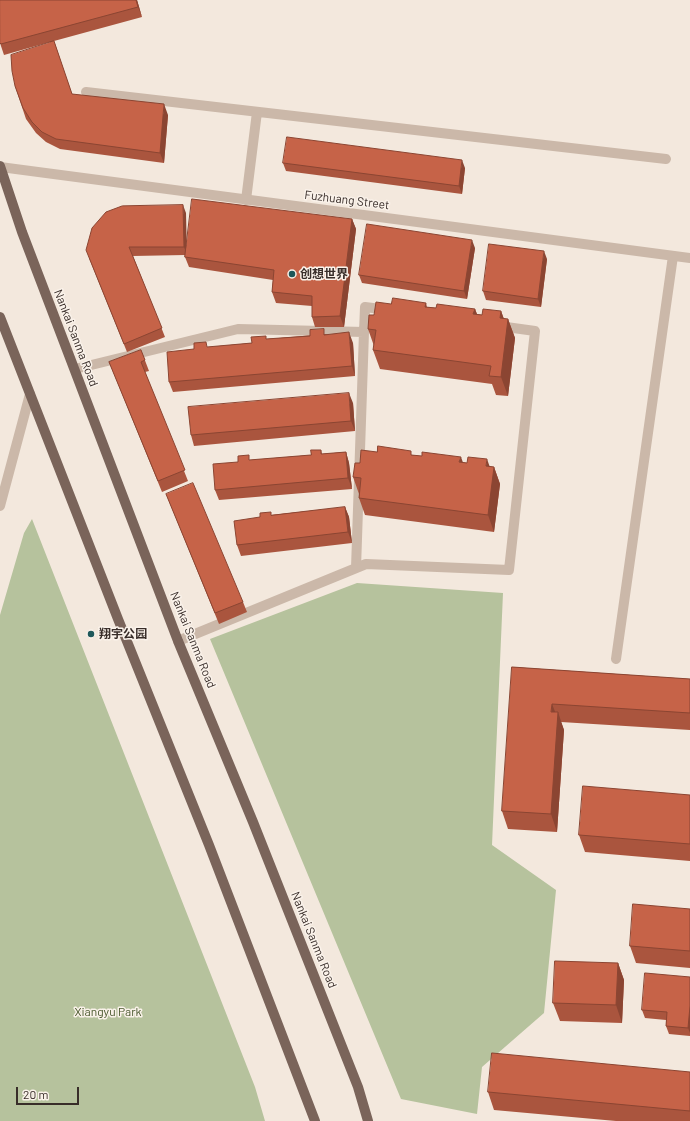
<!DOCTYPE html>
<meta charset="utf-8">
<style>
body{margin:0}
#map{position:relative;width:690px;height:1121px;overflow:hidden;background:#f3e8dd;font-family:Barlow,sans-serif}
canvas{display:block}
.scale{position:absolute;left:16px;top:1087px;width:63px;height:18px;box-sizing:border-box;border:2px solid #382d29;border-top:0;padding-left:5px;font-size:12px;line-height:14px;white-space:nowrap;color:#382d29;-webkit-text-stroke:3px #faf2ea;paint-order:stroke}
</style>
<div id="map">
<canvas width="690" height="1121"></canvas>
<div class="scale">20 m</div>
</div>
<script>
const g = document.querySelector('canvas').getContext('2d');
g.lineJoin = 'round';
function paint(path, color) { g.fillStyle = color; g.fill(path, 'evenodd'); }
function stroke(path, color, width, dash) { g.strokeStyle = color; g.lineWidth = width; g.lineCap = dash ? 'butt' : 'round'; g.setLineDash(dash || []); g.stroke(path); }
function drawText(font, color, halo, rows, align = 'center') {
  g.font = font + ' Barlow,"Noto Sans SC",sans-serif'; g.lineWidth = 3; g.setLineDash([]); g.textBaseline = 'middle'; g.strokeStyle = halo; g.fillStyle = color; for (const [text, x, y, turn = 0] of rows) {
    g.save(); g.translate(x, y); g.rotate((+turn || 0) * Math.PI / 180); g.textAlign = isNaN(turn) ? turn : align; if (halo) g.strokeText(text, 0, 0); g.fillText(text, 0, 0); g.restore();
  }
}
paint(new Path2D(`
 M32,519L255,1087L265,1121H0V615L24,533Z
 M357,583L503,593L492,845L556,890L544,1013L482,1067L477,1114L401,1099L210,639Z`), '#b6c29d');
stroke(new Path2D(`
 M86,92L666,159
 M246,200L257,112
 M75,369L238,329L364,332L365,307L388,310
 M0,506L30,394
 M356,568L364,332
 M178,641L366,564L509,570L535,331L499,326
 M616,659L673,256`), '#cbb8a9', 10);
stroke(new Path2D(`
 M0,167L690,258`), '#cbb8a9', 10);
stroke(new Path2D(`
 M0,166L22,232L178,641L253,822L358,1087L368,1121
 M0,317L118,619L209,845L315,1121`), '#7a645a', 10);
paint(new Path2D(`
 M0,0H137L142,17L54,41L72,94L168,115L164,163L60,149L46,142L36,133L26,119L15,86L50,42L4,55L0,43Z
 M283,163L465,168L462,194L286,171Z
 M186,213V245L352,219L356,229L344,327H315L312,317V306L276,303L272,292L273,280L189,267L185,257V255L133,256L165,337L127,352L89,258Z
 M475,248L467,299L362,283L359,275Z
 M547,259L541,307L486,300L483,291Z
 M426,303L427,307L436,308L475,309L477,314L482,315L501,311L504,319H508L515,338L508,396L496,395L492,384L380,369L373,350L374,346L368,329L374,315L391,304Z
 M326,334L353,343L355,376L173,392L169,382L194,349L208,347L252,343L267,339Z
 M141,350L149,371L145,372L188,481L162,492L109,362Z
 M353,403L355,431L194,446L191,435Z
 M321,450L322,454L346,452L349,463L352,489L219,500L215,490L238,462L251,460L311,455Z
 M377,452L413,455L494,467L500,484L494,532L365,515L359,498V494L353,477L360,463Z
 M166,494L243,602L247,612L219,624Z
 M345,507L349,517L352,543L241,556L237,545L260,517L272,515Z
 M512,667L690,679V730L561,722L564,730L557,832L508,829L502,811Z
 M690,795V861L585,852L579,835Z
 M690,909V968L636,963L630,946Z
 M618,963L624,980L622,1023L560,1021L553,1003Z
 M690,977V1036L669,1034L666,1026V1020L645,1018L642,1010Z
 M690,1072V1121H616L494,1110L488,1092Z`), '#aa553e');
paint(new Path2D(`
 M136,0H137L142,17L138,7Z
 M164,104L168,115L164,163L160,153Z
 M462,160L465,168L462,194L459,186Z
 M183,205L186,213L187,255L184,247Z
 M352,219L356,229L344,327L340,316Z
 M472,240L475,248L467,299L464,291Z
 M544,251L547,259L541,307L538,299Z
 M475,309L482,328L473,314Z
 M501,311L507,328L508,319L515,338L508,396L501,377L500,318Z
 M349,332L353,343L355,376L352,366Z
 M349,393L353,403L355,431L351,421Z
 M346,452L349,463L352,489L348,478Z
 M461,457L467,474L459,462Z
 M487,459L493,476L494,467L500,484L494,532L488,515L486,466Z
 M345,507L349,517L352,543L348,532Z
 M552,704L558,719V712L564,730L557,832L551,814Z
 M618,963L624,980L622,1023L616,1005Z
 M690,1006V1033L688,1028Z`), '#8b4532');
const building = new Path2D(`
 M0,0H136L138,7L1,44L0,43Z
 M54,41L72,94L164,104L160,153L56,139L42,132L32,122L23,108L15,86L12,71L11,55Z
 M287,137L462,160L459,186L283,163Z
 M192,199L352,219L340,316L312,317V296L272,292L274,270L185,257Z
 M183,205L184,247H129L162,328L124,344L86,250L92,228L106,212L122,206Z
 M367,224L472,240L464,291L359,275Z
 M489,244L544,251L538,299L483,291Z
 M393,298L426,303L425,307L436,308L437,304L475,309L473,314L482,315L483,309L501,311L500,318L508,319L501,377L489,376L491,366L373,350L376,330L368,329L369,315H374L376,302L391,304Z
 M324,329V335L349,332L352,366L169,382L167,352L194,349V343L206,342L207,347L252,343L251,337L266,336V339L310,336V330Z
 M141,350L145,360L141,362L185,470L158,481L109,362Z
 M349,393L351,421L191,435L188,407Z
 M378,446L411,451V455L422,456V452L461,457L459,462L467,463L468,457L487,459L486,466L494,467L488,515L359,498L361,478L353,477L355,463H360L361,450L377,452Z
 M311,450H321V454L346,452L348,478L215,490L213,464L238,462V456L249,455V460L311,455Z
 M193,483L243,602L215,613L166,494Z
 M345,507L348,532L237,545L234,521L260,517V513L271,512V515Z
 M512,667L690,679V713L552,704L551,712H558L551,814L502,811Z
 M583,786L690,795V844L579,835Z
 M633,904L690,909V951L630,946Z
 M555,961L618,963L616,1005L553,1003Z
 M645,973L690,977V1006L688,1028L666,1026L667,1012L642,1010Z
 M492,1053L690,1072V1111L488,1092Z`);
paint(building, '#c66348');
stroke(building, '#8b4532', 1);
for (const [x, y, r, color] of [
 [292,274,4,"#1e585a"],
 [91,634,4,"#1e585a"]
]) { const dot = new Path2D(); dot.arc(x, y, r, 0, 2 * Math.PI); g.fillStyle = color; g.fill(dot); stroke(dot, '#faf2ea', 1.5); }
drawText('12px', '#382d29', '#faf2ea', [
 ["Fuzhuang Street",347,200,7],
 ["Nankai Sanma Road",76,338,69],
 ["Nankai Sanma Road",193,640,68],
 ["Nankai Sanma Road",314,940,68]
]);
drawText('bold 12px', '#382d29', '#faf2ea', [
 ["创想世界",300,274],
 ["翔宇公园",99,634]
], 'left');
drawText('12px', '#48572c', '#faf2ea', [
 ["Xiangyu Park",108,1012]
]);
</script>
